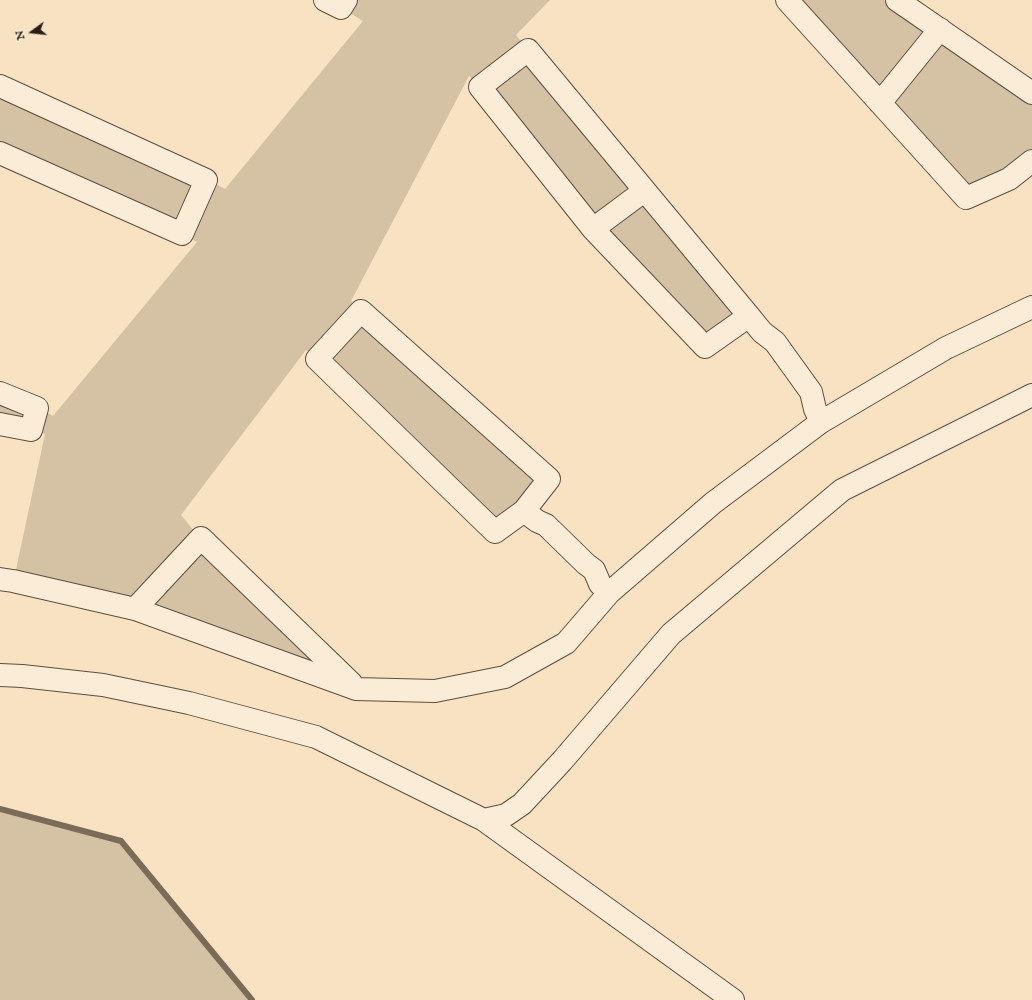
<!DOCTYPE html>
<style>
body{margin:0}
#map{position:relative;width:1032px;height:1000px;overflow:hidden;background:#f8e2c2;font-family:"IM FELL English",serif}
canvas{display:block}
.north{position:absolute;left:12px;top:12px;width:40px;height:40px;-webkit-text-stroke:3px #faecd7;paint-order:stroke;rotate:255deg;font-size:11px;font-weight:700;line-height:16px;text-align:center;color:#2a1d13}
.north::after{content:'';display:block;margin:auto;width:14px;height:18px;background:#2a1d13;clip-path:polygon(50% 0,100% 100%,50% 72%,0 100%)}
</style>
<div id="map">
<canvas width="1032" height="1000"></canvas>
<div class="north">N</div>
</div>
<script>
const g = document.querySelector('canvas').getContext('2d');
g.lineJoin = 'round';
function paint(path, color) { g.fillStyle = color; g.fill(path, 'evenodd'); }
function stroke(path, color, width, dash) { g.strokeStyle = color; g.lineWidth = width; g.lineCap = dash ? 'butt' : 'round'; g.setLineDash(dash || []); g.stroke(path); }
paint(new Path2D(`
 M351,0H550L516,35L526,47L478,85L469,76L351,301L359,308L314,355L306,350L181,515L199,537L135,602L15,574L45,434L33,430L40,409L53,416L197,242L187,237L213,182L225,189L363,21L345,10Z
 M796,0H884L929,29L877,90Z
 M941,37L1032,99V151L1004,172L969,188L890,101Z
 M526,56L638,187L594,223L486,89Z
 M0,93L197,183L178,227L0,145Z
 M644,200L740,317L706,341L601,230Z
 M362,323L539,480L496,525L328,357Z
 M0,398L32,410L27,425L0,419Z
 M201,551L340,678L149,606Z
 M0,809L121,841L252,1000H0Z`), '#d5c1a4');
stroke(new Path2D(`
 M0,809L121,841L252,1000`), '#7c6b58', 6);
const minor = new Path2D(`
 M325,0L341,8L346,0
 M787,0L966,198L1009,179L1032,161
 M897,0L1032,93
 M0,86L206,180L182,234L0,153
 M880,103L940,29
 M593,229L644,191
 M361,311L549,479L524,511L495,532L317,359Z
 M749,316L705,347L593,229L480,87L528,50L749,316L762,332L775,342L811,392L815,409L821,422
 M0,393L37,408L31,430L0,424
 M524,511L537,521L546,525L586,564L594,570L600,584L609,593
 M0,579L13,581L135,609L356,689L435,691L505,677L566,643L609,593L713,503L821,422L946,348L1032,307
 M135,609L201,538L351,683
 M0,675L22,676L103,685L189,703L316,737L484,820L506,815L522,804L562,761L671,634L842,490L1032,395
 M484,820L733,1000`);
stroke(minor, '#5e4e3f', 24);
stroke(minor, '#faecd7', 22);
</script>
